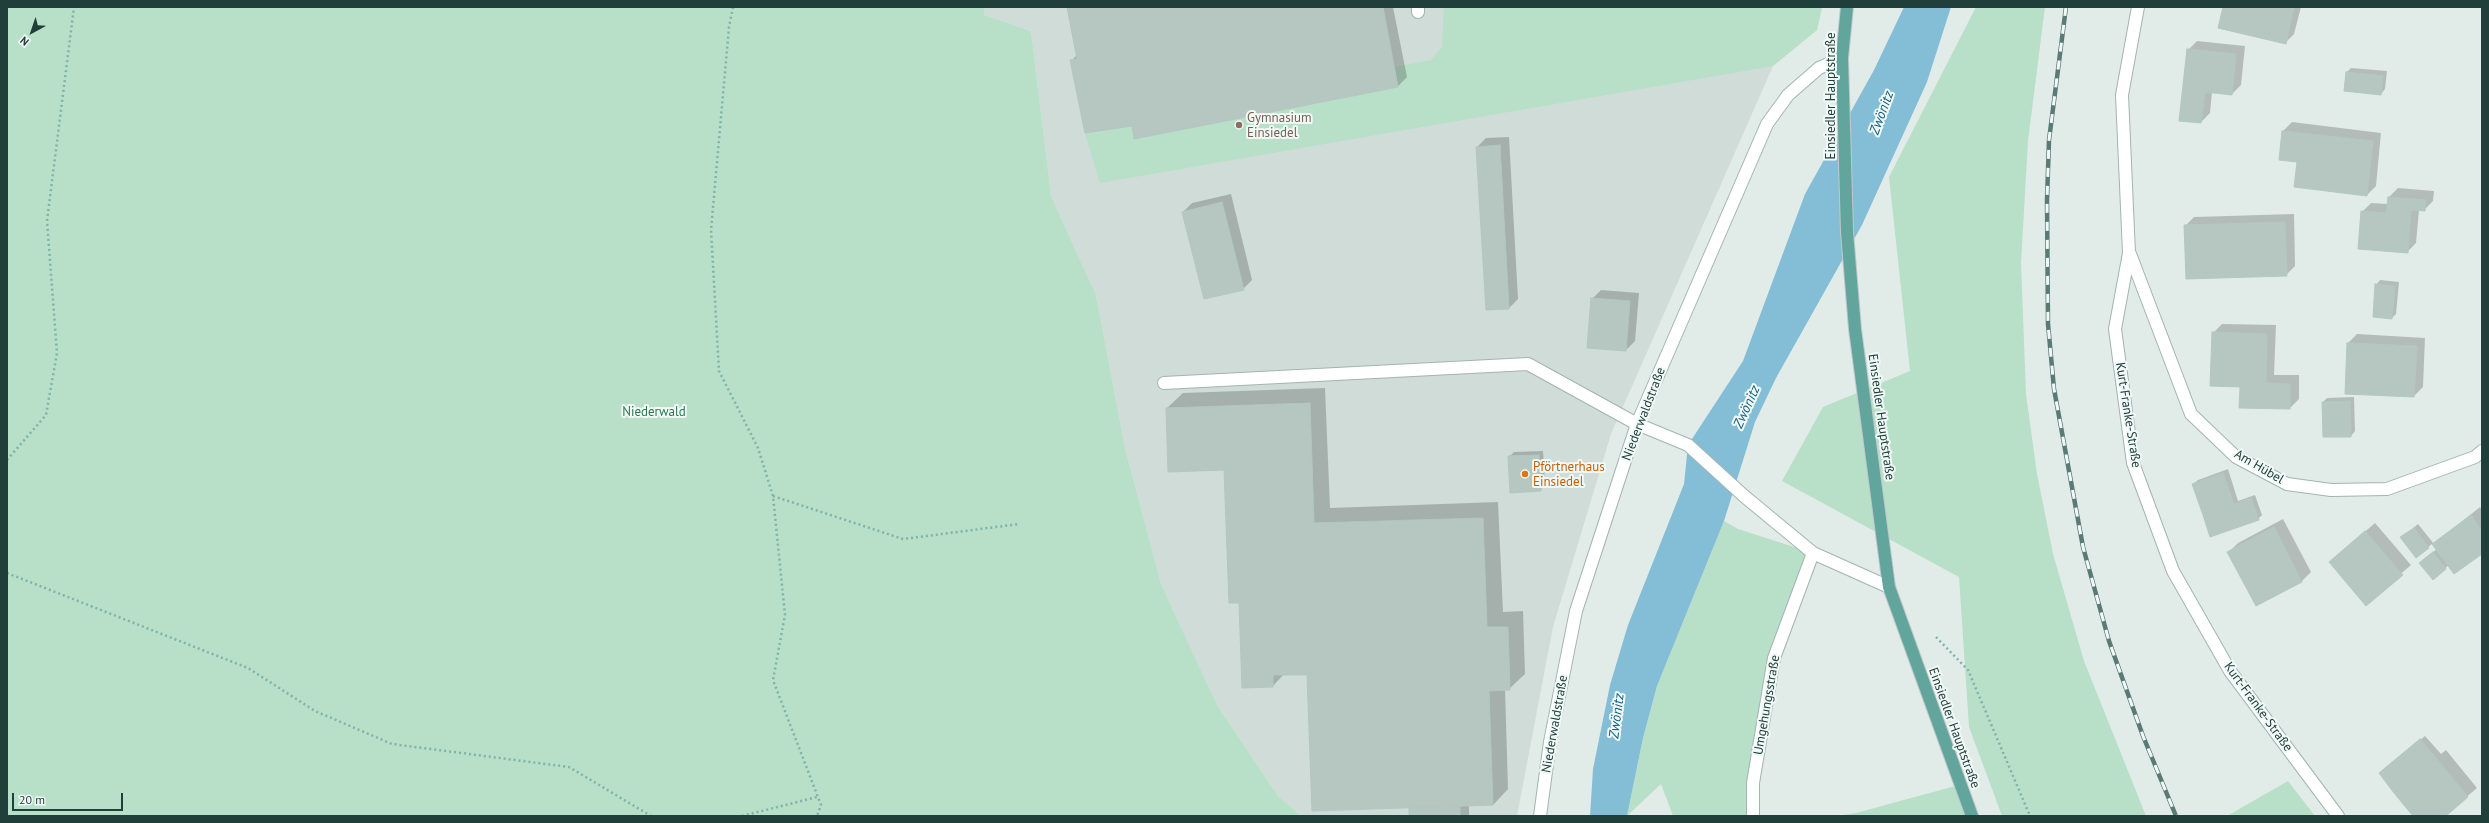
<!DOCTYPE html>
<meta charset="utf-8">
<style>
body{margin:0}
#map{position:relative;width:2489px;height:823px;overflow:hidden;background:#e1ece9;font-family:"PT Sans",sans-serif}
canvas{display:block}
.frame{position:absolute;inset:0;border:8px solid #203e3a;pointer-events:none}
.north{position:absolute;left:12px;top:12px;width:40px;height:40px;-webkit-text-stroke:3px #f1f9f6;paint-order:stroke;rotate:220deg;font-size:11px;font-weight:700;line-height:16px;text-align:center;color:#203e3a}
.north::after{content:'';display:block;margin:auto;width:14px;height:18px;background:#203e3a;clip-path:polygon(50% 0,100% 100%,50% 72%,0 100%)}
.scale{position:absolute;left:12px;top:793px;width:111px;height:18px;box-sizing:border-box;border:2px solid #203e3a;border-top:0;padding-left:5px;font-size:12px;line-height:14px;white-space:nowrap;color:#203e3a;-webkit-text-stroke:3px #f1f9f6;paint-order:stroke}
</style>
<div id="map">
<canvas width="2489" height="823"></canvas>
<div class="frame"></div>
<div class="north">N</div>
<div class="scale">20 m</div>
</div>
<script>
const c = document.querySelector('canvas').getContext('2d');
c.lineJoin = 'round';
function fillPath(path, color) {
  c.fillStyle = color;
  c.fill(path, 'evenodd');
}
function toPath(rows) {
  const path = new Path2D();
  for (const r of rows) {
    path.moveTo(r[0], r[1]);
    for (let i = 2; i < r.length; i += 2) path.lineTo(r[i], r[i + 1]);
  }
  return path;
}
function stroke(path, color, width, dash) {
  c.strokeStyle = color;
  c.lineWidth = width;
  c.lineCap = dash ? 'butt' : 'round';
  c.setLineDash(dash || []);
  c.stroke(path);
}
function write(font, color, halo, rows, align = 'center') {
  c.font = font + ' "PT Sans",sans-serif';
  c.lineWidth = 4;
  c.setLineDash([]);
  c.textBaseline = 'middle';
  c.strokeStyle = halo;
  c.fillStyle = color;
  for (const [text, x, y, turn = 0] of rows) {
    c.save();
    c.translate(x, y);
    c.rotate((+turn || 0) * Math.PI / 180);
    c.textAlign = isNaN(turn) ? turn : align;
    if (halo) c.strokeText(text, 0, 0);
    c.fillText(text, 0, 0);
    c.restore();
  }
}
fillPath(toPath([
 [985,7,1822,7,1817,30,1773,66,1611,434,1553,627,1517,816,1301,816,1278,796,1217,705,1161,584,1125,448,1096,295,1051,196,1031,31,984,15]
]), '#cfdcd8');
fillPath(toPath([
 [7,7,985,7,984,15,1031,31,1051,196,1096,295,1125,448,1161,584,1217,705,1278,796,1301,816,7,816],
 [1444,7,1822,7,1817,30,1773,66,1100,183,1085,133,1132,126,1135,139,1398,87,1395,67,1431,60,1442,47],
 [1976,7,2045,7,2028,141,2021,263,2026,394,2037,474,2053,554,2084,661,2146,816,2002,816,1969,727,1959,577,1782,481,1823,407,1910,371,1889,177],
 [1724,521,1738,529,1813,553,1774,658,1753,816,1673,816,1661,784,1627,816,1643,738,1657,686],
 [2288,781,2315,816,2227,816],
 [1959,785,1972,816,1836,816,1856,813]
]), '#b8dfc8');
fillPath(toPath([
 [1904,7,1951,7,1927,82,1862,225,1776,378,1755,422,1724,521,1657,686,1643,738,1627,816,1590,816,1593,769,1610,685,1628,625,1684,484,1688,445,1743,361,1805,194,1874,70]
]), '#84bed6');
fillPath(toPath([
 [1068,7,1393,7,1407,77,1398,86,1133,125,1071,61,1077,55],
 [2224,7,2301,7,2294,34,2285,43],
 [2197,41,2245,46,2241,85,2232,94,2212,92,2210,113,2201,122,2188,50],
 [2351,68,2387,71,2385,89,2381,94,2347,72],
 [2292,122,2381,133,2376,186,2367,195,2298,161,2283,131],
 [1509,137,1518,299,1509,308,1487,309,1477,147,1486,138],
 [2398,188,2434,191,2433,201,2424,210,2419,210,2416,243,2407,252,2362,212,2371,203,2388,204,2389,197],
 [1231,194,1252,280,1243,289,1183,212,1192,203],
 [2294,214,2295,266,2286,275,2185,226,2194,217],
 [2380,280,2399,282,2396,314,2392,318,2376,285],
 [1601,290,1639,293,1635,341,1626,350,1592,299],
 [2222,324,2276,325,2274,375,2299,375,2299,399,2290,408,2213,333],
 [2357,334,2425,338,2423,387,2414,396,2348,343],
 [1325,388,1330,508,1498,502,1503,612,1523,611,1525,674,1509,689,1505,689,1508,789,1493,805,1469,805,1469,816,1410,816,1410,807,1308,674,1284,674,1273,686,1240,602,1225,469,1167,408,1183,393],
 [2354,397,2355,431,2351,436,2323,402,2327,398],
 [1543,451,1545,485,1540,490,1509,457,1514,452],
 [2228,469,2238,501,2255,495,2262,515,2258,519,2211,536,2193,484,2198,480],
 [2480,507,2482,510,2482,553,2449,565,2433,578,2425,558,2437,549,2433,543,2416,557,2402,537,2418,524,2434,544],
 [2283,519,2311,572,2302,581,2256,605,2229,552,2238,543],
 [2375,523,2411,565,2366,604,2330,562],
 [2425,736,2441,754,2446,750,2477,788,2444,816,2415,816,2384,769]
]), '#0003');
const building = toPath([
 [1067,7,1383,7,1398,87,1134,139,1132,126,1085,133,1070,60,1077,59,1067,7],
 [2223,7,2294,7,2286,44,2218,28,2223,7],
 [2187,49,2236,54,2232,95,2205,92,2201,123,2179,121,2187,49],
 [2346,72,2383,76,2381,95,2344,91,2346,72],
 [2282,131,2373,141,2367,196,2294,187,2297,162,2279,160,2282,131],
 [1500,145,1509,309,1486,310,1476,147,1500,145],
 [2388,197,2426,200,2425,211,2411,210,2408,253,2358,249,2361,211,2386,213,2388,197],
 [1222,202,1244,290,1204,299,1182,212,1222,202],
 [2285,222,2287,276,2186,279,2184,225,2285,222],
 [2375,284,2395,286,2392,319,2373,317,2375,284],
 [1591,298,1630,301,1626,351,1587,348,1591,298],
 [2212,332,2267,334,2266,383,2290,384,2290,409,2239,408,2240,387,2210,386,2212,332],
 [2347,343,2417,346,2414,397,2345,394,2347,343],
 [2350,401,2351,437,2323,437,2322,402,2350,401],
 [1310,403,1314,523,1483,518,1487,627,1508,627,1510,690,1489,691,1493,805,1312,811,1307,675,1273,675,1273,687,1242,688,1239,603,1229,603,1224,470,1168,472,1166,408,1310,403],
 [1539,455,1541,491,1510,493,1508,456,1539,455],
 [2223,473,2234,504,2203,515,2192,484,2223,473],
 [2251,498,2259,520,2210,537,2203,515,2251,498],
 [2471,515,2482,531,2482,554,2454,574,2432,544,2471,515],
 [2274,527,2302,582,2256,606,2227,552,2274,527],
 [2414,528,2429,548,2416,558,2400,537,2414,528],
 [2365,531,2403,575,2366,606,2329,562,2365,531],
 [2433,552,2446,569,2433,580,2419,563,2433,552],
 [2420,739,2436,758,2394,793,2379,773,2420,739],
 [2436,758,2468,797,2446,816,2413,816,2394,793,2436,758],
 [1460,806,1460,816,1409,816,1409,808,1460,806]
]);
fillPath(building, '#b6c7c2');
stroke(building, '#b2c7c1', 1);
const minor = toPath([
 [1418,7,1418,12],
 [2138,7,2122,95,2129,253,2115,329,2133,463,2173,571,2230,671,2338,816],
 [2130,254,2191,414,2236,457,2287,484,2331,490,2387,489,2475,457,2482,451],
 [1164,383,1528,364,1637,424,1688,445,1744,496,1813,553,1889,587],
 [1540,816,1550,742,1576,611,1637,424,1767,124,1788,95,1819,68,1842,58],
 [1753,816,1753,783,1774,658,1813,553]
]);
const major = toPath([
 [1847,7,1842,58,1847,232,1855,329,1889,587,1972,816]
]);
stroke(minor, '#a3b4b1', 14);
stroke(major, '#c1c9c8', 14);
stroke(toPath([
 [733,7,729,27,711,230,719,371,758,448,773,496,785,615,773,680,821,805,817,816],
 [7,460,46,415,57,353,47,221,74,7],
 [773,496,903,539,1019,524],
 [7,573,248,668,315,711,392,744,569,767,651,816],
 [1936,637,1968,670,2030,816],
 [742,816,817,797]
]), '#7eb3a9', 2.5, [2, 3]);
stroke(minor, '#fff', 12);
stroke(major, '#62a59d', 12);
const rail = toPath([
 [2066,7,2049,140,2047,200,2048,324,2054,389,2083,547,2109,641,2143,736,2176,816]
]);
stroke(rail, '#5a7a76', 4.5);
stroke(rail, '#f1f9f6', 3, [9]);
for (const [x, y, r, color] of [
 [1239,125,4,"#8d6e63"],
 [1525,474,4,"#e8710a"]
]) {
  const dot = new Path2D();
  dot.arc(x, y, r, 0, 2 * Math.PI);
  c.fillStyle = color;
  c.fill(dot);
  stroke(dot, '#f1f9f6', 1.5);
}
write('13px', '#203e3a', '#f1f9f6', [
 ["Einsiedler Hauptstraße",1831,96,-90],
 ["Niederwaldstraße",1644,414,-69],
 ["Kurt-Franke-Straße",2128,415,81],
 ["Einsiedler Hauptstraße",1881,417,82],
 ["Am Hübel",2259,467,30],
 ["Umgehungsstraße",1767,705,-80],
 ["Kurt-Franke-Straße",2258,707,54],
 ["Niederwaldstraße",1555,724,-80],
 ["Einsiedler Hauptstraße",1954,728,70]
]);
write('13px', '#785e54', '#f1f9f6', [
 ["Gymnasium",1247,118],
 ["Einsiedel",1247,133]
], 'left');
write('13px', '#277851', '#f1f9f6', [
 ["Niederwald",654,412]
]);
write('13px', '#c56008', '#f1f9f6', [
 ["Pförtnerhaus",1533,467],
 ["Einsiedel",1533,482]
], 'left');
write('italic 14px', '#155f7f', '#f1f9f6', [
 ["Zwönitz",1882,113,-70],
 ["Zwönitz",1747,407,-66],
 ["Zwönitz",1617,716,-83]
]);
</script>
